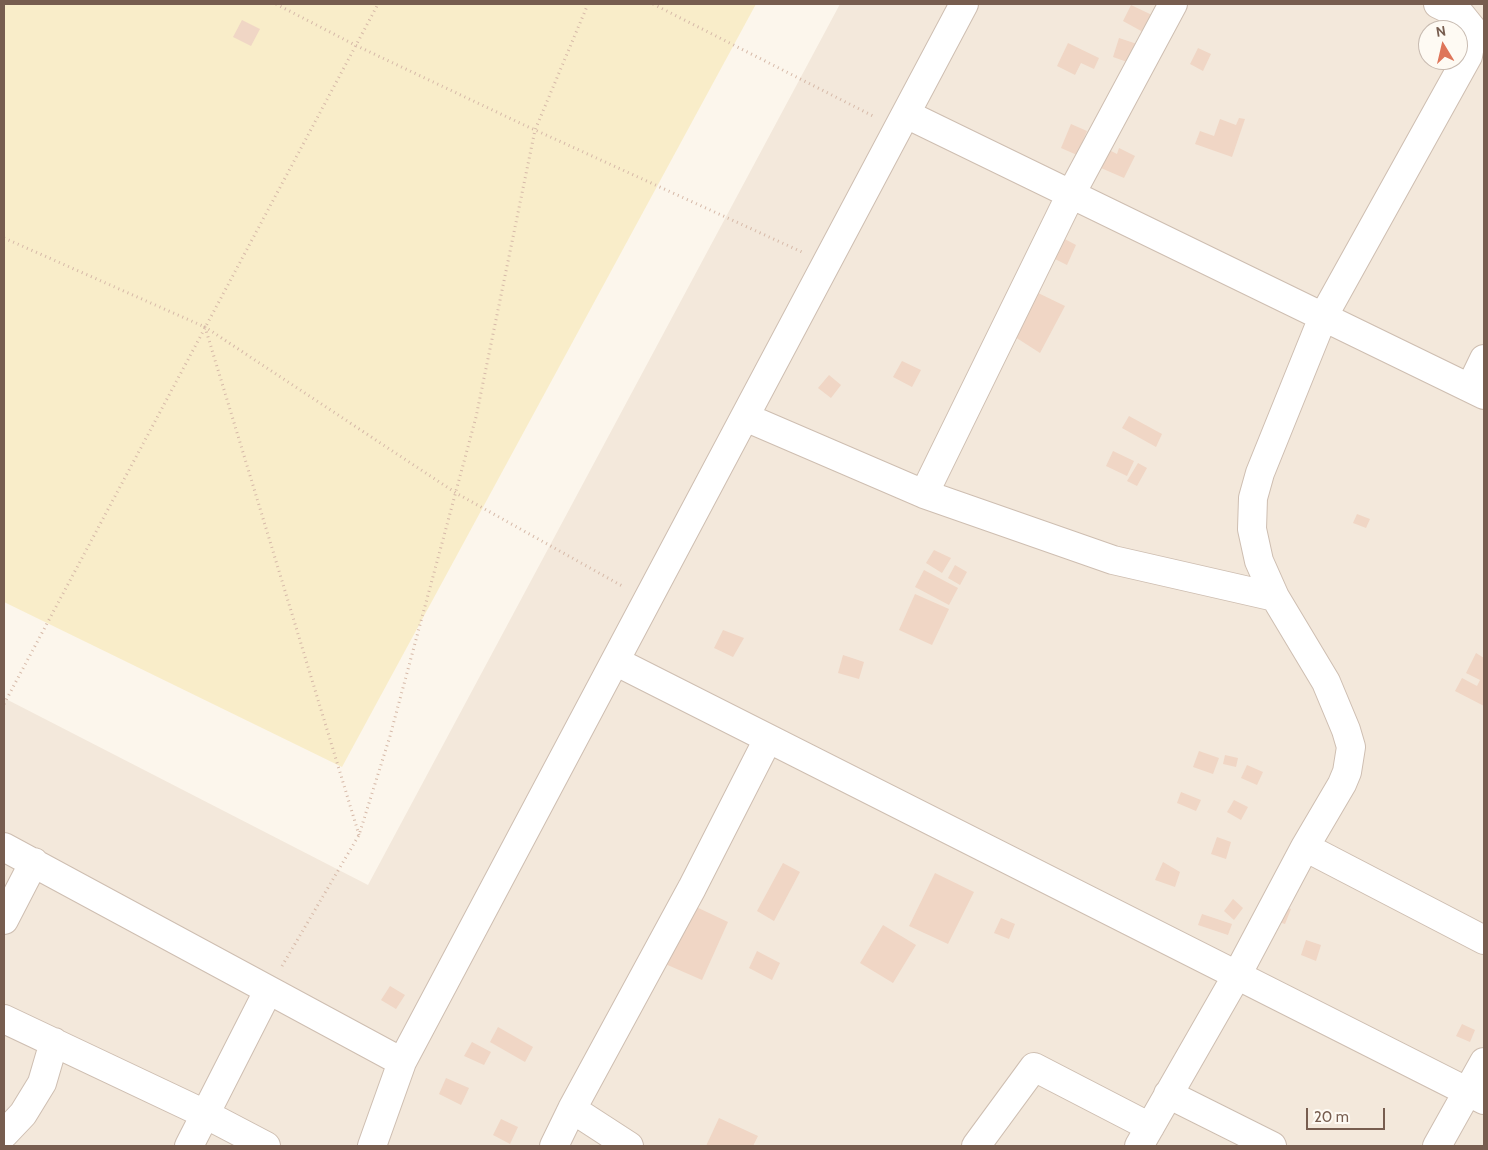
<!DOCTYPE html>
<style>
body{margin:0}
#map{position:relative;width:1488px;height:1150px;overflow:hidden;background:#fcf6ec;font-family:Cabin,sans-serif}
canvas{display:block}
.frame{position:absolute;inset:0;border:5px solid #775d4f;pointer-events:none}
.north{position:absolute;left:1418px;top:20px;width:50px;height:50px;box-sizing:border-box;background:#fefaf3;border:1px solid #c8bbb1;border-radius:50%;rotate:351deg;font-size:14px;font-weight:700;line-height:20px;text-align:center;color:#775d4f}
.north::after{content:'';display:block;margin:auto;width:18px;height:22px;background:#de7559;clip-path:polygon(50% 0,100% 100%,50% 72%,0 100%)}
.scale{position:absolute;left:1306px;top:1108px;width:79px;height:22px;box-sizing:border-box;border:2px solid #775d4f;border-top:0;padding-left:6px;font-size:15px;line-height:18px;white-space:nowrap;color:#775d4f;-webkit-text-stroke:4px #fefaf3;paint-order:stroke}
</style>
<div id="map">
<canvas width="1488" height="1150"></canvas>
<div class="frame"></div>
<div class="north">N</div>
<div class="scale">20 m</div>
</div>
<script>
const c = document.querySelector('canvas').getContext('2d');
c.lineJoin = 'round';
function fillPath(path, color) {
  c.fillStyle = color;
  c.fill(path, 'evenodd');
}
function toPath(rows) {
  const path = new Path2D();
  for (const r of rows) {
    path.moveTo(r[0], r[1]);
    for (let i = 2; i < r.length; i += 2) path.lineTo(r[i], r[i + 1]);
  }
  return path;
}
function stroke(path, color, width, dash) {
  c.strokeStyle = color;
  c.lineWidth = width;
  c.lineCap = dash ? 'butt' : 'round';
  c.setLineDash(dash || []);
  c.stroke(path);
}
fillPath(toPath([
 [840,4,1484,4,1484,1146,4,1146,4,698,368,885],
 [1428,30,1458,30,1458,60,1428,60]
]), '#f3e8db');
fillPath(toPath([
 [4,4,756,4,342,767,4,602]
]), '#f9edc9');
fillPath(toPath([
 [1131,5,1152,15,1143,32,1123,21],
 [242,20,260,29,251,46,233,37],
 [1119,38,1137,44,1130,63,1113,57],
 [1068,43,1099,58,1094,69,1081,63,1075,75,1057,66],
 [1198,48,1211,54,1203,71,1190,64],
 [1239,118,1245,119,1232,157,1195,144,1200,131,1214,136,1220,119,1236,125],
 [1071,124,1087,131,1077,155,1061,148],
 [1119,148,1135,156,1124,178,1101,168,1109,150,1117,154],
 [1061,237,1076,245,1067,265,1051,257],
 [1032,290,1065,306,1040,353,1012,335],
 [902,361,921,370,912,387,893,377],
 [829,375,841,385,831,398,818,388],
 [1129,416,1162,434,1156,447,1122,428],
 [1113,451,1134,461,1127,476,1106,466],
 [1138,463,1147,468,1137,486,1127,481],
 [1357,514,1370,519,1366,528,1353,523],
 [934,550,951,558,942,573,926,563],
 [955,565,967,572,960,585,948,578],
 [924,570,958,588,949,605,915,587],
 [915,594,949,609,932,645,899,630],
 [723,630,744,638,733,657,714,648],
 [1476,653,1484,658,1484,706,1455,691,1462,678,1477,686,1480,680,1466,673],
 [843,655,864,662,859,679,838,673],
 [1199,751,1219,758,1213,774,1193,767],
 [1225,755,1238,758,1236,767,1223,764],
 [1247,765,1263,772,1257,785,1241,778],
 [1181,792,1201,800,1196,811,1177,803],
 [1234,800,1248,807,1241,820,1227,812],
 [1217,837,1231,842,1226,859,1211,854],
 [1163,862,1180,872,1175,887,1155,880],
 [783,863,800,872,774,921,757,911],
 [935,873,974,892,948,944,909,926],
 [1233,899,1243,908,1234,920,1224,911],
 [690,904,728,922,702,980,663,963],
 [1280,905,1291,909,1285,924,1273,920],
 [1202,914,1232,924,1228,935,1198,925],
 [1001,918,1015,924,1009,939,994,933],
 [883,925,916,945,893,983,860,963],
 [1306,940,1321,945,1316,961,1301,955],
 [757,951,780,963,772,980,749,968],
 [390,986,405,995,396,1009,381,1000],
 [1462,1024,1475,1030,1470,1042,1456,1036],
 [498,1027,533,1047,525,1062,490,1042],
 [472,1042,491,1052,484,1065,464,1056],
 [446,1078,469,1088,461,1105,439,1094],
 [719,1118,758,1136,753,1146,706,1146],
 [501,1119,518,1127,510,1144,493,1135]
]), '#f0d6c5');
const minor = toPath([
 [906,114,1484,395],
 [1470,388,1484,359],
 [745,417,924,494,1071,194,1173,4],
 [924,494,1113,560,1275,597],
 [615,661,1484,1100],
 [4,847,402,1062],
 [1305,847,1342,784,1347,772,1351,747,1346,730,1326,682,1275,597,1259,561,1252,529,1253,498,1260,473,1323,317,1468,56,1473,30,1461,15,1438,4],
 [4,920,34,862],
 [4,1019,205,1114,266,1146],
 [1168,1094,1272,1146],
 [572,1109,629,1146],
 [4,1134,23,1114,42,1083,54,1042],
 [189,1146,268,991],
 [372,1146,402,1062,964,4],
 [554,1146,572,1109,692,888,768,739],
 [976,1146,1034,1067,1150,1127],
 [1139,1146,1237,975,1305,847,1484,940],
 [1437,1146,1484,1062]
]);
stroke(minor, '#cebeb1', 30);
stroke(toPath([
 [276,4,355,45,522,124,802,252],
 [653,4,875,117],
 [4,238,205,327],
 [4,704,378,4],
 [359,835,205,327,456,493,624,587],
 [282,966,359,835,390,736,476,417,535,130,588,4]
]), '#d6b9a8', 3, [1, 4]);
stroke(minor, '#fff', 28);
</script>
